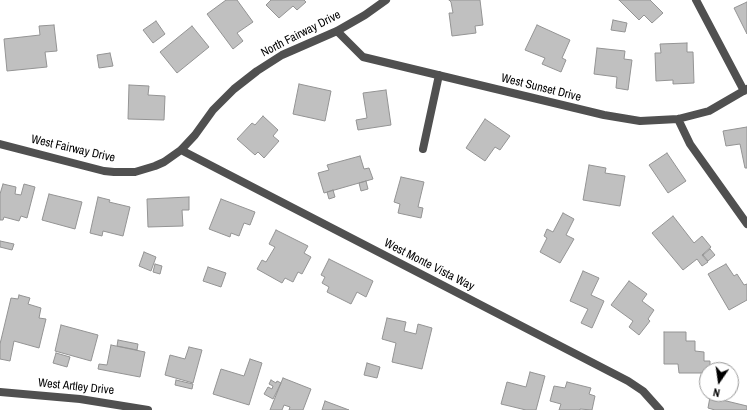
<!DOCTYPE html>
<style>
body{margin:0}
#map{position:relative;width:747px;height:410px;overflow:hidden;background:#fff;font-family:"Archivo Narrow",sans-serif}
canvas{display:block}
.north{position:absolute;left:699px;top:362px;width:40px;height:40px;box-sizing:border-box;background:#fff;border:1px solid #999;border-radius:50%;rotate:193deg;font-size:11px;font-weight:700;line-height:16px;text-align:center;color:#000}
.north::after{content:'';display:block;margin:auto;width:14px;height:18px;background:#000;clip-path:polygon(50% 0,100% 100%,50% 72%,0 100%)}
</style>
<div id="map">
<canvas width="747" height="410"></canvas>
<div class="north">N</div>
</div>
<script>
const c = document.querySelector('canvas').getContext('2d');
c.lineJoin = 'round';
function fillPath(path, color) {
  c.fillStyle = color;
  c.fill(path, 'evenodd');
}
function toPath(rows) {
  const path = new Path2D();
  for (const r of rows) {
    path.moveTo(r[0], r[1]);
    for (let i = 2; i < r.length; i += 2) path.lineTo(r[i], r[i + 1]);
  }
  return path;
}
function stroke(path, color, width, dash) {
  c.strokeStyle = color;
  c.lineWidth = width;
  c.lineCap = dash ? 'butt' : 'round';
  c.setLineDash(dash || []);
  c.stroke(path);
}
function write(font, color, halo, rows, align = 'center') {
  c.font = font + ' "Archivo Narrow",sans-serif';
  c.lineWidth = 3;
  c.setLineDash([]);
  c.textBaseline = 'middle';
  c.strokeStyle = halo;
  c.fillStyle = color;
  for (const [text, x, y, turn = 0] of rows) {
    c.save();
    c.translate(x, y);
    c.rotate((+turn || 0) * Math.PI / 180);
    c.textAlign = isNaN(turn) ? turn : align;
    if (halo) c.strokeText(text, 0, 0);
    c.fillText(text, 0, 0);
    c.restore();
  }
}
const building = toPath([
 [226,0,237,0,253,22,237,33,243,41,233,49,207,14,226,0],
 [271,0,304,0,306,2,297,10,293,6,279,18,266,5,271,0],
 [449,0,480,0,483,25,475,26,476,33,452,36,449,13,453,13,451,2,449,0],
 [619,0,650,0,663,13,652,23,644,15,639,20,619,0],
 [747,2,747,34,734,8,747,2],
 [613,20,627,23,625,32,611,30,613,20],
 [156,21,165,34,153,43,143,30,156,21],
 [54,25,57,51,45,52,47,67,7,71,4,39,40,35,39,26,54,25],
 [537,25,570,40,562,58,566,60,561,72,542,64,545,58,525,50,537,25],
 [192,26,209,47,177,73,160,52,192,26],
 [687,43,687,52,693,52,694,83,673,84,673,80,656,81,655,53,661,53,660,44,687,43],
 [597,48,625,51,624,59,632,60,628,90,616,88,617,77,594,74,597,48],
 [110,53,113,66,99,68,97,55,110,53],
 [299,84,331,91,325,121,293,114,299,84],
 [129,85,149,86,148,95,165,96,164,120,128,119,129,85],
 [386,90,391,125,358,130,356,120,367,118,363,93,386,90],
 [263,116,278,130,273,136,279,141,264,158,258,152,255,155,237,139,252,123,255,125,263,116],
 [485,119,510,136,500,150,495,147,485,161,466,148,485,119],
 [747,127,747,168,745,168,740,144,726,146,723,131,747,127],
 [667,153,686,181,668,193,649,165,667,153],
 [360,156,364,169,369,168,373,179,324,193,318,173,329,170,327,165,360,156],
 [589,165,606,168,605,173,625,176,620,206,583,200,589,165],
 [401,177,424,182,418,207,423,208,421,218,398,213,400,204,394,202,401,177],
 [366,181,368,189,361,191,359,183,366,181],
 [3,184,16,187,15,194,21,195,24,184,35,187,27,218,21,216,19,221,4,217,3,220,0,220,0,194,3,184],
 [333,190,335,197,329,199,327,192,333,190],
 [49,194,82,202,75,229,42,220,49,194],
 [98,197,110,200,109,202,130,207,123,236,103,231,102,236,90,233,98,197],
 [189,197,189,210,182,210,183,226,148,227,147,199,189,197],
 [221,199,255,212,250,225,244,223,239,236,231,233,230,237,209,229,221,199],
 [563,213,574,219,566,235,574,239,560,263,540,252,547,238,544,236,547,229,553,232,563,213],
 [673,216,694,243,702,236,711,247,702,255,708,262,702,266,697,259,683,270,652,233,673,216],
 [276,230,308,246,304,253,311,257,302,274,298,272,293,282,285,278,282,283,257,269,262,260,266,262,275,247,269,244,276,230],
 [0,241,14,244,12,250,0,247,0,241],
 [710,249,715,255,708,261,703,255,710,249],
 [144,252,156,257,151,271,139,266,144,252],
 [329,259,373,281,366,297,357,292,351,304,327,292,329,287,322,283,325,277,321,275,329,259],
 [155,264,162,266,160,274,153,272,155,264],
 [726,264,734,276,737,274,744,285,747,284,747,300,729,310,708,274,726,264],
 [208,267,226,273,221,287,203,281,208,267],
 [583,271,599,278,591,295,604,301,592,328,581,323,588,309,570,301,583,271],
 [629,281,647,294,642,301,654,310,648,319,650,321,639,335,629,327,633,321,611,305,629,281],
 [19,295,30,298,28,304,41,308,39,318,46,319,39,348,14,341,10,361,0,359,0,344,11,298,18,299,19,295],
 [387,318,406,322,404,331,416,334,418,324,432,328,422,369,392,362,396,343,382,339,387,318],
 [61,325,98,335,91,361,55,351,61,325],
 [664,332,686,332,686,341,695,341,695,351,704,352,704,361,710,361,710,370,707,370,707,373,679,373,678,364,664,364,664,332],
 [118,340,138,344,137,350,117,346,118,340],
 [111,345,145,352,140,377,98,369,99,364,107,365,111,345],
 [189,347,202,350,193,383,165,375,170,355,185,359,189,347],
 [56,353,70,357,67,367,53,363,56,353],
 [250,359,262,363,249,405,213,394,221,369,244,376,250,359],
 [367,363,380,367,377,378,364,375,367,363],
 [530,372,545,376,536,410,526,410,501,404,507,382,526,387,530,372],
 [283,378,311,389,303,410,289,410,290,407,284,405,282,410,270,410,283,378],
 [176,380,193,384,192,389,175,385,176,380],
 [271,380,276,383,277,381,281,383,273,399,264,394,268,387,272,389,273,386,269,384,271,380],
 [567,382,591,388,589,394,595,396,592,410,580,409,580,410,559,410,561,404,550,401,554,386,565,388,567,382],
 [710,397,747,406,747,410,715,410,708,408,710,397],
 [325,401,349,410,322,410,325,401]
]);
fillPath(building, '#c0c0c0');
stroke(building, '#949494', 1);
stroke(toPath([
 [696,0,744,91],
 [337,31,363,57,604,115,640,121,678,119,709,111,747,89],
 [678,119,690,144,747,224],
 [0,144,104,171,114,172,135,172,155,166,164,162,181,150,195,135,213,110,234,89,257,71,282,55,337,31,365,15,386,0],
 [423,149,439,75],
 [181,150,628,381,643,391,660,410],
 [0,392,80,399,148,410]
]), '#505050', 8);
write('12px', '#000', '#fff', [
 ["North Fairway Drive",301,34,-27],
 ["West Sunset Drive",541,88,14],
 ["West Fairway Drive",73,149,13],
 ["West Monte Vista Way",429,265,27],
 ["West Artley Drive",76,387,6]
]);
</script>
